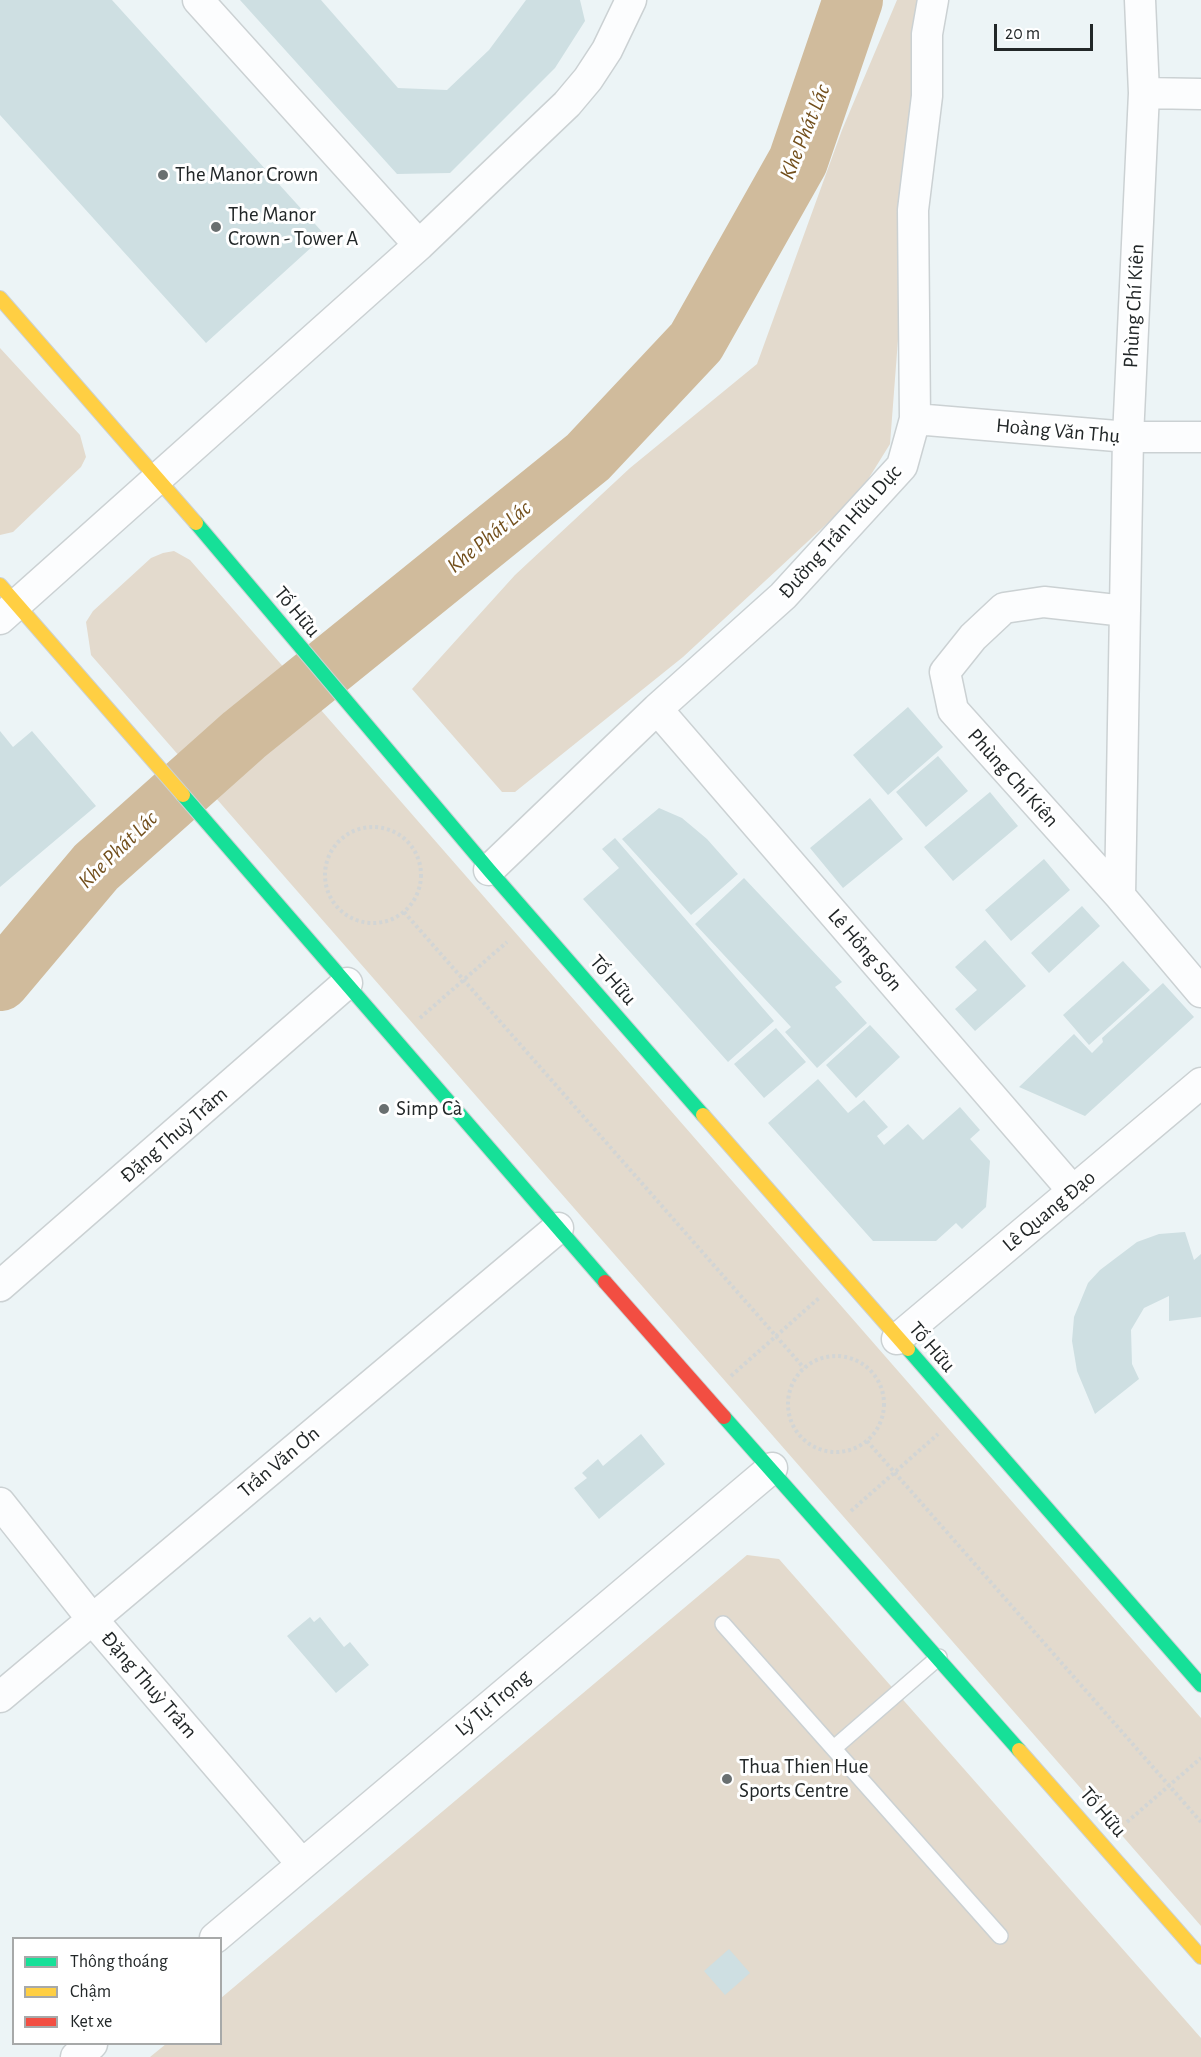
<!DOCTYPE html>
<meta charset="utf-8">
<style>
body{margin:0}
#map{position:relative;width:1201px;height:2057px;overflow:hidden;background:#ecf4f6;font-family:"Alegreya Sans",sans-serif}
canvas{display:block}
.legend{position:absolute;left:12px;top:1937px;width:210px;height:108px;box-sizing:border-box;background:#fff;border:2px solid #a7a9a9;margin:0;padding:8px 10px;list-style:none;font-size:18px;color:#222728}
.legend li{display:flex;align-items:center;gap:12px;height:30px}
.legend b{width:30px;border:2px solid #a7a9a9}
.scale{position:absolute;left:994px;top:24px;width:99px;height:27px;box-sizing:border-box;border:3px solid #222728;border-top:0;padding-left:8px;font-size:18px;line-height:21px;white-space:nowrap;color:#222728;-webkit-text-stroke:4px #fff;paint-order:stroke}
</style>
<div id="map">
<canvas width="1201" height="2057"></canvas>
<ul class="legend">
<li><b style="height:8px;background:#16e098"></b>Thông thoáng</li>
<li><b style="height:8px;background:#ffcf43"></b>Chậm</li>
<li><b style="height:8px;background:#f24e42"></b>Kẹt xe</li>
</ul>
<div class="scale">20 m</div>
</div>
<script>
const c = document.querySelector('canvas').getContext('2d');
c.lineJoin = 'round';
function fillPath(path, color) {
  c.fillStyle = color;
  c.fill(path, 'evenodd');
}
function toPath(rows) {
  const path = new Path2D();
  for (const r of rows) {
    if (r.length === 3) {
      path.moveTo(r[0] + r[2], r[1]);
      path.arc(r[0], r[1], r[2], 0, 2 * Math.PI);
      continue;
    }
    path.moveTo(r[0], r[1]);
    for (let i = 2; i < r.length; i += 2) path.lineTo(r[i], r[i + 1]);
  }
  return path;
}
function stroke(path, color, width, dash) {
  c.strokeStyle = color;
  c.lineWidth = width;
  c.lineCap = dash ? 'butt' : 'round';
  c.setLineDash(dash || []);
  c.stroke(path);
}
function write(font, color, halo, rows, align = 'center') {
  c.font = font + ' "Alegreya Sans",sans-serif';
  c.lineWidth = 6;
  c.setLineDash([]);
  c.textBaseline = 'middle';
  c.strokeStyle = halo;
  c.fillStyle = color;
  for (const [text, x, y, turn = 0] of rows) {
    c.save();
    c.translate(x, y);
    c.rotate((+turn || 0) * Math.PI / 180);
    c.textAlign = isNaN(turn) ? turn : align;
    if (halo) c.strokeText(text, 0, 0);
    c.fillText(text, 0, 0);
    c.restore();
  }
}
fillPath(toPath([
 [897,0,924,0,890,444,859,494,683,657,515,792,502,792,412,689,515,575,630,468,757,364,842,130],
 [0,348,80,435,86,457,81,467,13,532,0,535],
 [174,551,190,560,1201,1718,1201,1926,91,655,86,622,93,611,151,558,163,553],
 [747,1555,779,1559,1201,2038,1201,2057,150,2057,166,2044,220,2044,221,1998]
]), '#e3dacd');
stroke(toPath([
 [0,981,96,867,244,735,588,457,696,342,798,161,853,0]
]), '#d0bb9c', 60);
fillPath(toPath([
 [0,0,112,0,325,235,206,343,0,115],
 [240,0,321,0,398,88,447,90,489,50,526,0,580,0,585,21,555,68,450,173,397,174],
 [908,707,943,747,888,795,853,755],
 [0,731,13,747,32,731,96,806,0,887],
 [938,756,968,791,926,827,896,792],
 [990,792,1018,826,953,881,924,847],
 [870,798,903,839,843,888,810,848],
 [659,808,682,818,707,839,738,874,691,915,622,839],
 [615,838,774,1021,728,1062,583,899,619,868,602,849],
 [1044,859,1070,890,1011,941,985,910],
 [744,878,842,982,835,987,867,1023,817,1068,785,1032,791,1027,695,924],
 [1082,906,1100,926,1049,973,1031,953],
 [985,940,1026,986,975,1031,955,1009,977,990,955,967],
 [1123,961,1150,990,1089,1045,1063,1015],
 [1163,983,1194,1017,1085,1116,1019,1087,1074,1034,1092,1053,1103,1042,1102,1038],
 [870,1025,900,1057,856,1098,826,1065],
 [776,1028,806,1062,764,1098,734,1064],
 [818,1079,848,1113,864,1100,888,1127,877,1136,884,1145,908,1124,923,1140,960,1107,980,1130,970,1139,990,1161,986,1207,962,1229,956,1223,936,1241,873,1241,768,1123],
 [1185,1232,1194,1260,1201,1254,1201,1317,1169,1321,1169,1296,1144,1308,1131,1330,1132,1364,1139,1379,1095,1414,1077,1371,1072,1341,1074,1317,1088,1283,1100,1270,1137,1242,1159,1234],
 [641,1434,665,1464,599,1519,574,1488,587,1478,582,1473,598,1459,603,1466],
 [310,1617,314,1622,320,1617,344,1647,350,1642,369,1665,336,1693,287,1636],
 [729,1949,750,1973,725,1995,704,1971]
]), '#cedfe2');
const lane = toPath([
 [723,1624,1000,1936],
 [834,1748,939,1657]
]);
const street = toPath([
 [198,0,419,245],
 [1144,93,1201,94],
 [915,419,1128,437,1201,437],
 [1125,611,1044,602,1004,608,973,637,945,672,953,710,1120,896,1201,992],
 [0,619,419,245,567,104,588,79,607,50,631,0],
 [657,709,1073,1191],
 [489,870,657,709,783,596,902,466,915,419,913,210,927,96,927,34,933,0],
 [1120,896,1128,437,1144,93,1140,0],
 [0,1286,347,983],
 [897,1339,1201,1083],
 [0,1503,92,1619,302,1864],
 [0,1697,558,1228],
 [215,1938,772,1468],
 [76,2057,92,2044]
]);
const fast = toPath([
 [196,523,489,870,703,1115],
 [183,795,605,1282],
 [908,1349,1201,1685],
 [724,1417,1019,1750]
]);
const slow = toPath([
 [0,298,196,523],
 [0,585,183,795],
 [703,1115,908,1349],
 [1019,1750,1201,1957]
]);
const jam = toPath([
 [605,1282,724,1417]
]);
stroke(lane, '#cbd1d3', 18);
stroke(street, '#cbd1d3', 33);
stroke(fast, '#cbd1d3', 16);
stroke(slow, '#cbd1d3', 16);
stroke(jam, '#cbd1d3', 16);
stroke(toPath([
 [373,875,48],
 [404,912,804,1368],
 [420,1018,507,942],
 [836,1404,48],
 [731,1376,819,1298],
 [867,1441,1201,1822],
 [851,1511,938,1434],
 [1127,1822,1201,1758]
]), '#d2d5d5', 4, [3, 3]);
stroke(lane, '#fcfdfe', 15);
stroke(street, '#fcfdfe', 30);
stroke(fast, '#16e098', 14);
stroke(slow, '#ffcf43', 14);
stroke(jam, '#f24e42', 14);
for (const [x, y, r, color] of [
 [163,175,6,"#696f70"],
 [216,227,6,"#696f70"],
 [384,1109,6,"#696f70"],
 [727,1779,6,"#696f70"]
]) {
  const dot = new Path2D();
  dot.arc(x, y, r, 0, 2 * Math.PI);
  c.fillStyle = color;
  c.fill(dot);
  stroke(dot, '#fff', 2);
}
write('21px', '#222728', '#fff', [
 ["The Manor Crown",175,175],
 ["The Manor",228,215],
 ["Crown - Tower A",228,239],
 ["Simp Cà",396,1109],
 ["Thua Thien Hue",739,1767],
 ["Sports Centre",739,1791]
], 'left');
write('21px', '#222728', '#fff', [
 ["Phùng Chí Kiên",1134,306,-87],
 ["Hoàng Văn Thụ",1058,431,5],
 ["Đường Trần Hữu Dực",840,532,-48],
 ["Tố Hữu",297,612,50],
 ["Phùng Chí Kiên",1013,778,48],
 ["Lê Hồng Sơn",865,950,49],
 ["Tố Hữu",613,980,49],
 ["Đặng Thuỳ Trâm",174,1135,-41],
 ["Lê Quang Đạo",1049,1211,-40],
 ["Tố Hữu",932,1347,49],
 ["Trần Văn Ơn",279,1462,-40],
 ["Đặng Thuỳ Trâm",149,1685,49],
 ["Lý Tự Trọng",493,1703,-40],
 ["Tố Hữu",1103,1812,49]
]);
write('italic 22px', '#724f1c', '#fff', [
 ["Khe Phát Lác",805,132,-68],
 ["Khe Phát Lác",489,537,-39],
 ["Khe Phát Lác",118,850,-44]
]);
</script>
